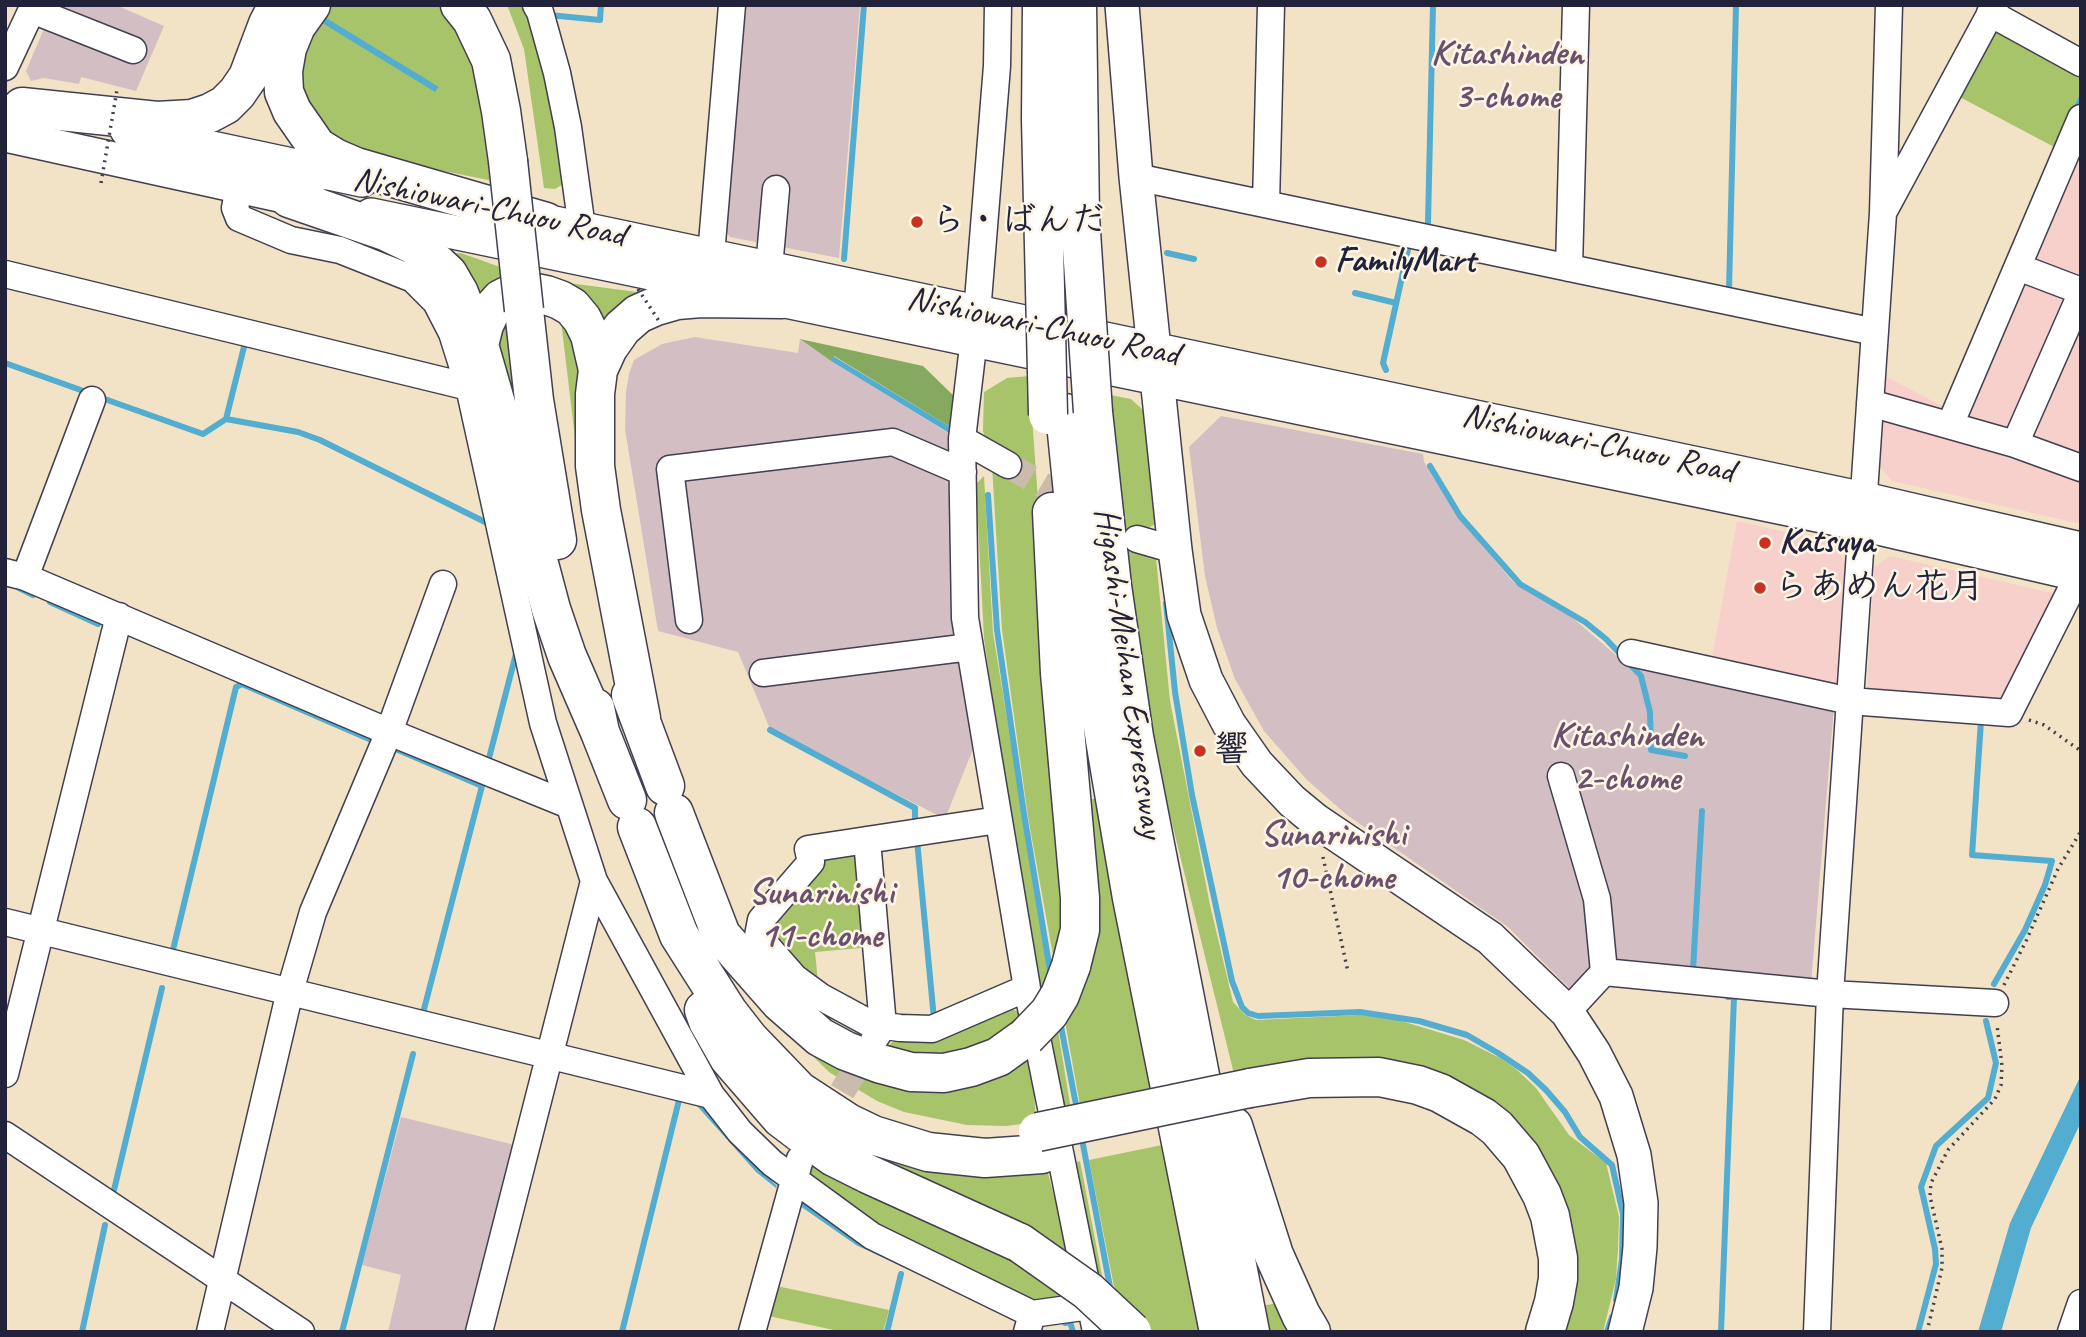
<!DOCTYPE html>
<meta charset="utf-8">
<style>
body{margin:0}
#map{position:relative;width:2086px;height:1337px;overflow:hidden;background:#f3e3c6;font-family:Caveat,sans-serif}
canvas{display:block}
.frame{position:absolute;inset:0;border:7px solid #22223b;pointer-events:none}
</style>
<div id="map">
<canvas width="2086" height="1337"></canvas>
<div class="frame"></div>
</div>
<script>
const c = document.querySelector('canvas').getContext('2d');
c.lineJoin = 'round';
function fillPath(path, color) {
  c.fillStyle = color;
  c.fill(path, 'evenodd');
}
function toPath(rows) {
  const path = new Path2D();
  for (const r of rows) {
    path.moveTo(r[0], r[1]);
    for (let i = 2; i < r.length; i += 2) path.lineTo(r[i], r[i + 1]);
  }
  return path;
}
function stroke(path, color, width, dash) {
  c.strokeStyle = color;
  c.lineWidth = width;
  c.lineCap = dash ? 'butt' : 'round';
  c.setLineDash(dash || []);
  c.stroke(path);
}
function write(font, color, halo, rows, align = 'center') {
  c.font = font + ' Caveat,"Klee One",sans-serif';
  c.lineWidth = 5;
  c.setLineDash([]);
  c.textBaseline = 'middle';
  c.strokeStyle = halo;
  c.fillStyle = color;
  for (const [text, x, y, turn = 0] of rows) {
    c.save();
    c.translate(x, y);
    c.rotate((+turn || 0) * Math.PI / 180);
    c.textAlign = isNaN(turn) ? turn : align;
    if (halo) c.strokeText(text, 0, 0);
    c.fillText(text, 0, 0);
    c.restore();
  }
}
fillPath(toPath([
 [2081,100,2081,524,1892,481,1878,465,1883,375,1946,408],
 [1737,521,1830,542,1846,562,1837,686,1712,657],
 [1890,556,2066,596,2005,703,1946,699,1946,694,1867,688,1874,567]
]), '#f7d0cc');
fillPath(toPath([
 [54,5,116,5,164,26,136,91,81,77,79,84,44,78,31,81,26,71],
 [742,5,860,5,839,258,730,237,723,228],
 [695,337,798,353,800,339,831,361,953,436,958,615,973,749,945,819,770,729,738,652,658,631,625,429,626,392,629,374,634,360,662,344],
 [1221,416,1423,454,1424,462,1457,516,1514,583,1566,612,1619,658,1834,706,1811,984,1609,965,1572,991,1508,927,1347,815,1307,780,1264,731,1235,679,1217,628,1205,576,1189,447],
 [401,1117,515,1145,470,1332,388,1332,401,1275,362,1265]
]), '#d2bec3');
fillPath(toPath([
 [327,5,442,5,467,35,498,182,389,160,343,146,308,115,295,68],
 [507,5,530,5,544,35,563,184,555,189,544,188,524,49],
 [1999,29,2081,75,2081,92,2056,148,1956,95,1988,33],
 [461,253,517,273,561,282,637,292,638,285,662,290,602,332,593,311,481,310,449,254],
 [508,312,536,488,501,356,499,337],
 [561,321,579,334,580,460,575,438],
 [1029,376,1064,856,1083,801,1098,798,1154,1102,1082,1116,1028,817,1002,630,992,466,983,431,984,392,1007,378],
 [1110,395,1131,399,1144,411,1158,523,1137,533,1156,558,1170,701,1210,905,1233,1002,1245,1015,1256,1020,1360,1015,1395,1019,1464,1040,1500,1058,1516,1069,1536,1088,1569,1135,1606,1163,1619,1217,1618,1250,1616,1279,1603,1332,1557,1332,1566,1302,1484,1103,1235,1078,1153,746,1125,554],
 [984,476,993,633,1072,1116,1067,1118,1019,892,984,638,976,484],
 [857,847,872,947,815,952,819,992,770,946,767,920,820,853],
 [1011,1009,1023,1013,1011,1032,949,1059,881,1051,898,1038],
 [785,1029,861,1069,1031,1049,1036,1122,1006,1126,967,1125,904,1112,877,1101,829,1072],
 [820,1134,1046,1166,1070,1255,1070,1287,1059,1300,1034,1304,880,1231,799,1175],
 [1162,1145,1203,1332,1123,1332,1089,1160],
 [1080,1161,1113,1332,1107,1332,1074,1163],
 [772,1285,889,1310,883,1332,843,1332,764,1315],
 [1278,1303,1295,1332,1266,1332,1261,1306]
]), '#a7c46b');
fillPath(toPath([
 [800,339,923,366,955,397,952,428,834,356,831,361]
]), '#85aa5f');
fillPath(toPath([
 [323,16,439,87,437,89,435,92,319,21],
 [833,356,952,428,949,433,831,361],
 [2081,1075,2081,1122,2031,1228,2001,1332,1978,1332,2010,1223],
 [679,1099,699,1099,731,1141,777,1186,776,1188,756,1172,697,1106],
 [796,1198,858,1240,1011,1318,856,1245,793,1201]
]), '#53add0');
stroke(toPath([
 [549,15,600,20,601,5],
 [2075,111,2081,99],
 [1428,223,1433,5],
 [1167,253,1194,259],
 [844,259,864,5],
 [1729,290,1736,5],
 [1355,293,1396,303],
 [5,363,89,393],
 [1386,370,1383,363,1409,245,1412,246],
 [99,397,203,434,226,419,245,343],
 [226,419,298,432,320,440,487,523],
 [1430,466,1460,516,1520,584,1585,622,1606,639,1641,676,1650,712,1651,750,1685,756],
 [988,495,997,630,1024,814,1051,976],
 [19,588,33,595],
 [50,602,98,624],
 [1166,603,1175,692,1192,795,1232,981,1242,1007,1248,1013,1258,1016,1360,1012,1419,1021,1467,1035,1498,1053,1528,1073,1546,1090,1565,1112,1580,1137,1612,1165,1623,1214,1622,1260,1616,1300],
 [1981,721,1972,855,2052,861,2045,885,2025,930,1994,984],
 [770,730,915,808,915,827],
 [391,747,482,786,423,1013],
 [488,762,517,650],
 [917,840,934,1019],
 [172,954,236,687,242,684,376,742],
 [1693,970,1702,811],
 [1060,1021,1077,1110],
 [1081,1134,1111,1292],
 [114,1190,162,988],
 [1065,1323,1070,1322,1073,1332],
 [82,1332,105,1225],
 [342,1332,413,1054],
 [622,1332,680,1096],
 [887,1332,901,1274],
 [1607,1332,1612,1317],
 [1721,1332,1734,997,1728,997],
 [1918,1332,1936,1264,1935,1249,1921,1187,1936,1146,1988,1098,1996,1063,1986,1021]
]), '#53add0', 6);
stroke(toPath([
 [1008,465,1085,510],
 [822,1125,871,1044]
]), '#c9bcaa', 26, [26, 13]);
const minor = toPath([
 [536,5,540,12,557,73,568,127,582,228],
 [998,5,997,66,977,313,962,439,965,618,1027,988,1096,1332],
 [32,10,133,50],
 [1990,13,2081,63],
 [5,67,34,5],
 [1136,177,1875,332],
 [239,187,235,208,239,218,291,240,340,250,413,279,436,302,452,333,469,387,543,723,594,881,711,1095],
 [1266,204,1271,5],
 [1885,209,1995,5],
 [711,255,732,5],
 [2018,267,2081,291],
 [769,268,776,189],
 [1569,268,1576,5],
 [5,274,469,387],
 [1870,403,2015,444,2081,468],
 [1950,425,2081,118],
 [962,439,1008,465],
 [2015,444,2081,294],
 [1137,539,1175,550],
 [5,572,25,577,389,732,569,805],
 [25,577,92,400],
 [689,620,670,469,893,442,963,472],
 [1631,653,1850,701,2009,713,2079,574],
 [763,673,970,647],
 [1561,776,1597,899,1604,972],
 [998,820,808,849,811,862,761,920,758,936,795,978,821,997,871,1024,900,1028,932,1029,1027,988],
 [867,840,883,1026,874,1040],
 [5,922,711,1095,740,1132,772,1163,872,1236,1032,1314],
 [1567,1012,1604,972,1830,994,1995,1003],
 [5,1074,119,616],
 [5,1135,301,1332],
 [210,1332,290,991,313,912,389,732,443,584],
 [479,1332,594,881],
 [752,1332,800,1159],
 [1027,1332,1032,1314,1090,1306],
 [1817,1332,1830,994,1883,213,1889,5],
 [2071,1332,2081,1303]
]);
const major = toPath([
 [1122,5,1136,177,1175,550,1184,615,1206,680,1229,724,1257,764,1292,801,1315,820,1490,938,1567,1012,1594,1053,1616,1096,1634,1155,1641,1203,1640,1247,1636,1288,1625,1332],
 [127,130,362,180],
 [5,135,315,203],
 [371,215,1861,524,2081,575],
 [521,216,1864,499,2081,549]
]);
const highway = toPath([
 [311,5,296,26,287,48,283,71,284,92,292,111,317,147,335,158,356,167,546,222],
 [460,5,472,20,491,60,501,111,508,161],
 [22,107,157,121,192,119,210,113,225,105,237,93,248,77,268,24,278,5],
 [289,198,385,231,414,245,432,259,448,274,459,293,479,345,503,428,551,609,567,656,600,732],
 [524,310,534,400,557,540],
 [479,345,484,325,491,310,501,299,513,293,527,291,546,295,560,300,572,307,582,319,590,335,598,370],
 [1093,412,1112,586,1134,737,1250,1332],
 [1065,413,1083,593,1105,740,1132,898,1219,1332],
 [1052,512,1060,673,1080,898,1080,930,1071,966],
 [631,695,665,786],
 [595,708,600,732,627,800],
 [641,718,601,510,595,466,595,394,598,370,608,348,622,328,638,314,656,306,677,300,701,298,782,299],
 [674,813,721,935,780,1002,820,1037,846,1051,881,1064,911,1072,944,1073,971,1067,998,1057,1026,1037],
 [637,827,679,935,728,1012,749,1039,799,1091,848,1123,873,1135,928,1152,985,1158,1042,1154],
 [704,1010,708,1021,729,1058,781,1118,806,1137,834,1157,868,1174,1020,1243],
 [1250,1088,1309,1078,1379,1077,1418,1085,1440,1093,1483,1117,1497,1128,1521,1156,1542,1195,1550,1216,1558,1258,1558,1279,1554,1302,1545,1332],
 [1233,1126,1274,1255,1301,1315,1311,1332]
]);
stroke(minor, '#413f50', 29);
stroke(major, '#413f50', 36);
stroke(highway, '#413f50', 41);
stroke(toPath([
 [2029,720,2044,725,2081,751],
 [1323,857,1348,972],
 [2004,985,2026,941,2058,869,2081,831],
 [1927,1332,1942,1268,1942,1249,1930,1196,1931,1183,1948,1150,1995,1099,2001,1085,2002,1066,1997,1025]
]), '#413f50', 3.5, [2, 5]);
stroke(minor, '#fff', 26);
stroke(major, '#fff', 33);
stroke(highway, '#fff', 38);
const highwayBridge = toPath([
 [1042,5,1041,119,1048,415],
 [1077,5,1080,217,1093,412],
 [508,161,524,310],
 [1026,1037,1049,1013,1060,995,1071,966],
 [1038,1132,1250,1088],
 [1020,1243,1088,1291,1132,1332]
]);
stroke(highwayBridge, '#413f50', 41, []);
stroke(toPath([
 [101,183,117,90],
 [638,289,659,321]
]), '#413f50', 3.5, [2, 5]);
stroke(highwayBridge, '#fff', 38);
for (const [x, y, r, color] of [
 [917,222,7,"#c8321e"],
 [1321,262,7,"#c8321e"],
 [1765,543,7,"#c8321e"],
 [1760,588,7,"#c8321e"],
 [1200,751,7,"#c8321e"]
]) {
  const dot = new Path2D();
  dot.arc(x, y, r, 0, 2 * Math.PI);
  c.fillStyle = color;
  c.fill(dot);
  stroke(dot, '#fcf5e5', 2.5);
}
write('35px', '#22223b', '#fcf5e5', [
 ["Nishiowari-Chuou Road",489,208,12],
 ["Nishiowari-Chuou Road",1043,327,12],
 ["Nishiowari-Chuou Road",1598,444,12],
 ["Higashi-Meihan Expressway",1128,673,82]
]);
write('bold 35px', '#22223b', '#fcf5e5', [
 ["ら・ばんだ",931,222],
 ["FamilyMart",1335,262],
 ["Katsuya",1779,543],
 ["らあめん花月",1774,588],
 ["響",1214,751]
], 'left');
write('bold 37px', '#6a506d', '#fcf5e5', [
 ["Kitashinden",1507,54],
 ["3-chome",1507,97],
 ["Kitashinden",1627,736],
 ["2-chome",1627,779],
 ["Sunarinishi",1333,835],
 ["10-chome",1333,878],
 ["Sunarinishi",821,893],
 ["11-chome",821,936]
]);
</script>
